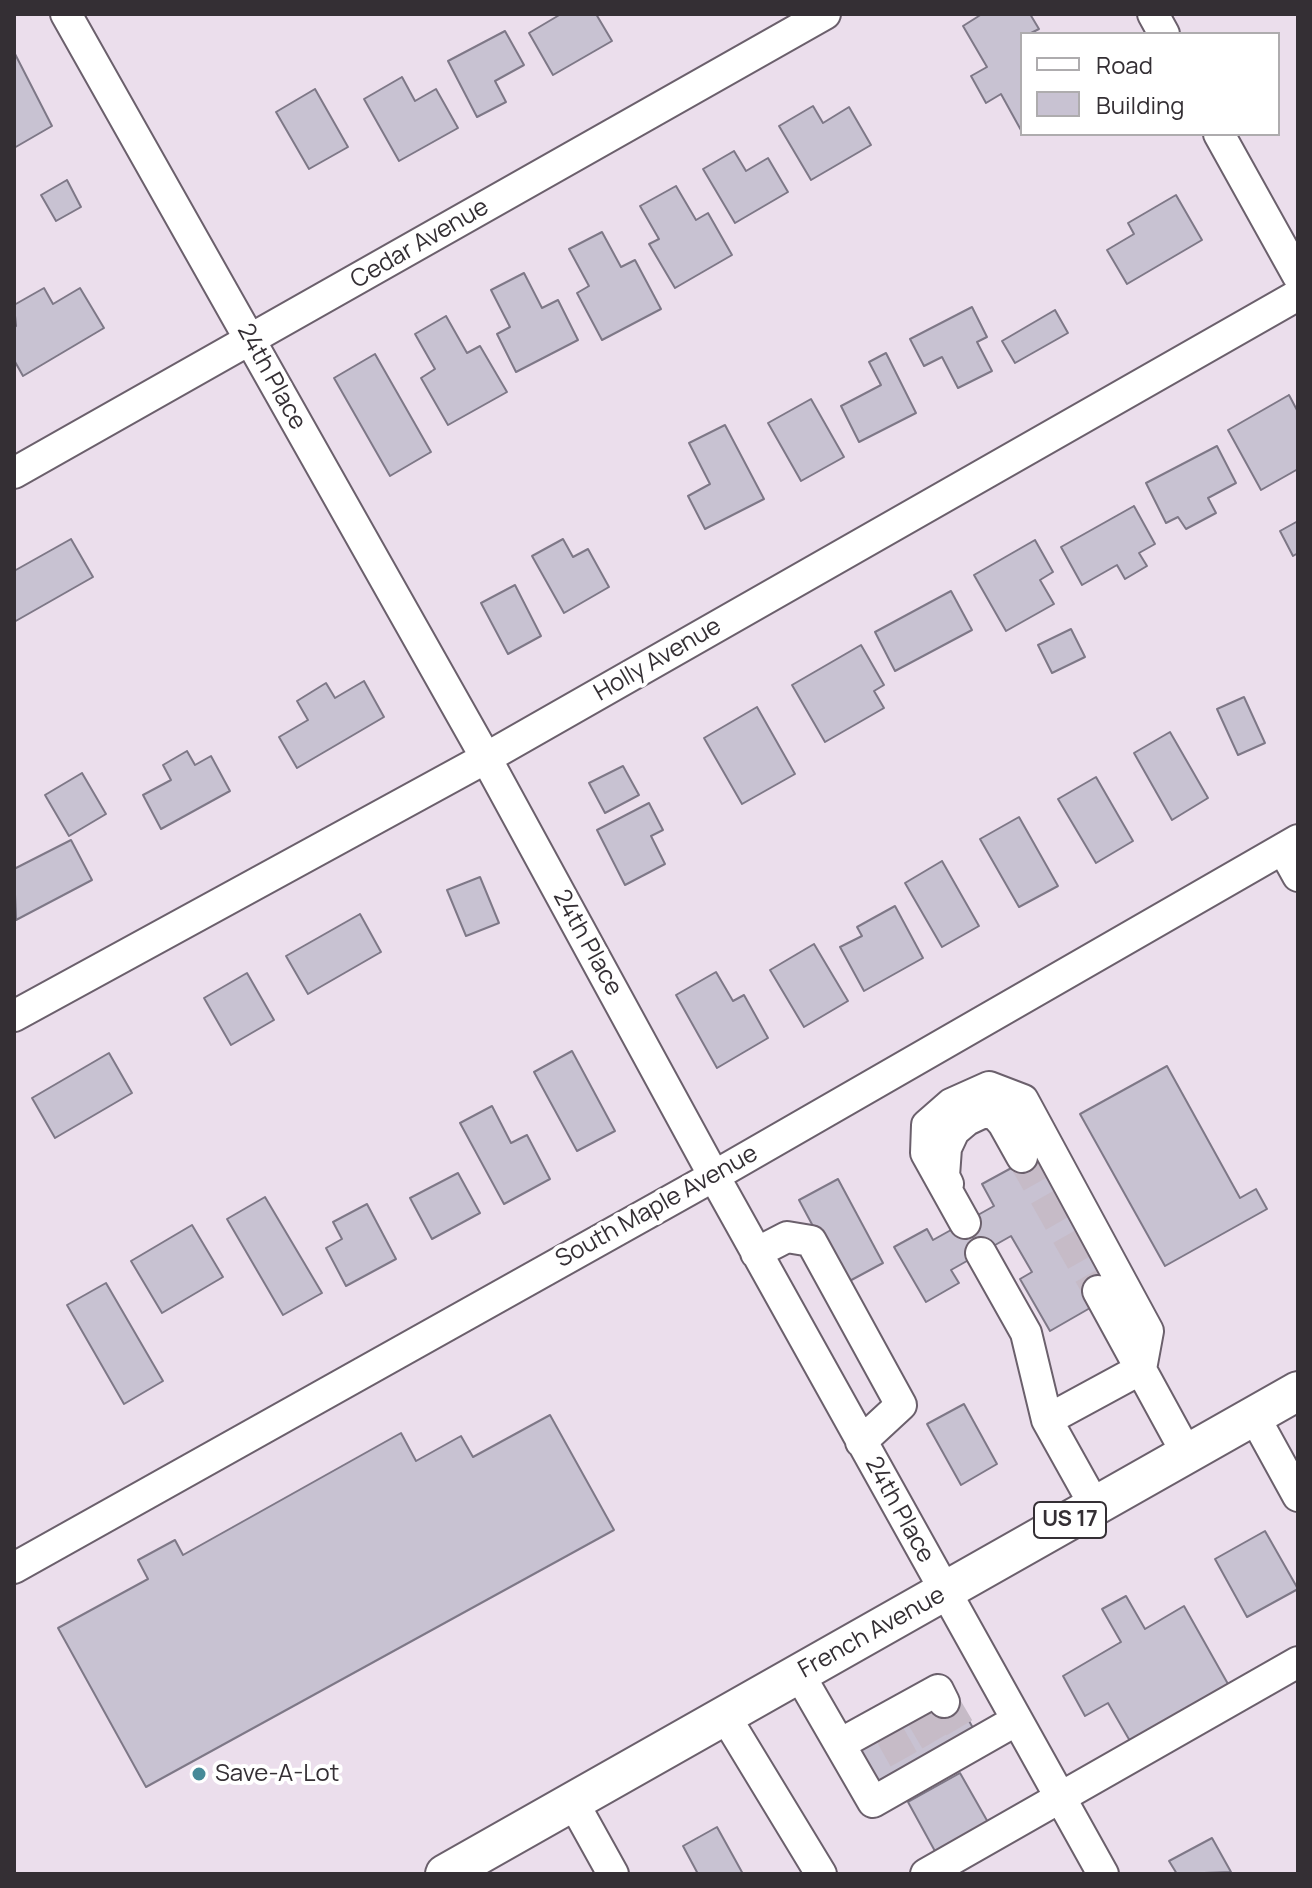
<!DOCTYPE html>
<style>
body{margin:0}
#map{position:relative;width:1312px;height:1888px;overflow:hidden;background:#ebdeec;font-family:Manrope,sans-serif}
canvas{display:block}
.frame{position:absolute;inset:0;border:16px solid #342f34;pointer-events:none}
.legend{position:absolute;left:1020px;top:32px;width:260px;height:104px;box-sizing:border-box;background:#fff;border:2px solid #aeacae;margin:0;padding:10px 14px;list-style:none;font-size:24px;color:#342f34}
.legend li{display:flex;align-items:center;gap:16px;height:40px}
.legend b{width:40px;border:2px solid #aeacae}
</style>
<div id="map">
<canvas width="1312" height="1888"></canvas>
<div class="frame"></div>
<ul class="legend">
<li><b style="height:10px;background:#fff"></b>Road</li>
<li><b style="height:22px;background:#c8c2d2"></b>Building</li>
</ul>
</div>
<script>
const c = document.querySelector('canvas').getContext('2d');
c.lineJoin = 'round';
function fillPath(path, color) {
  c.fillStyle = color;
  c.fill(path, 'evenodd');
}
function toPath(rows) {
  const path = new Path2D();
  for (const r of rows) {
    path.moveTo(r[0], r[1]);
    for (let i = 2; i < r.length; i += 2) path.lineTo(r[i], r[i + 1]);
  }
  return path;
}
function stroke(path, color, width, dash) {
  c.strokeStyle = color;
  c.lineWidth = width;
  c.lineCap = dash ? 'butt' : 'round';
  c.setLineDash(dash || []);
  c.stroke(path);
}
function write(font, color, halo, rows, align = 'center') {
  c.font = font + ' Manrope,sans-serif';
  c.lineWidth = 8;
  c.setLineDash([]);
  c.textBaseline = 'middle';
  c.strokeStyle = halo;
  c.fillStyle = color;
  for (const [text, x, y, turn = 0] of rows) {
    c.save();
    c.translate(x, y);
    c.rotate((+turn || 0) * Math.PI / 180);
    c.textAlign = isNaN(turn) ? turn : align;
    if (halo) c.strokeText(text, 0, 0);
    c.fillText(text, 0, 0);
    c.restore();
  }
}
const building = toPath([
 [561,14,596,14,612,41,553,75,529,33,561,14],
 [982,14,1030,14,1039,29,1029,34,1022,34,1022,132,1001,94,986,103,971,76,987,67,963,26,982,14],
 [505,31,524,65,495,81,506,102,477,117,448,61,505,31],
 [14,52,52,126,14,148,14,52],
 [402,77,415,101,436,89,458,128,399,161,364,99,402,77],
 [315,89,348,147,309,169,276,112,315,89],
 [813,106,823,123,849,107,871,145,811,180,779,126,813,106],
 [734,151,746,171,768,158,788,192,735,223,703,169,734,151],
 [67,180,81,207,56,221,41,195,67,180],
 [676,186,696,220,708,213,732,255,675,288,649,244,659,239,640,206,676,186],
 [1176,195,1202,240,1127,284,1107,250,1134,234,1128,223,1176,195],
 [602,232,621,267,635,260,661,309,602,340,577,293,589,286,569,249,602,232],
 [524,273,542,308,558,300,578,340,516,372,497,334,510,327,491,290,524,273],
 [44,288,53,304,80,288,104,328,23,376,14,360,14,327,16,326,14,305,44,288],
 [972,307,987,337,977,342,992,371,958,388,942,357,924,366,910,339,972,307],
 [1055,310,1068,333,1015,363,1002,341,1055,310],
 [446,316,467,353,480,346,507,392,448,425,421,378,435,369,415,334,446,316],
 [886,353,916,413,859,442,841,406,881,385,869,362,886,353],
 [375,354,431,452,390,476,334,378,375,354],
 [1289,395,1298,412,1298,469,1261,490,1228,430,1289,395],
 [811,399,844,457,801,481,768,423,811,399],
 [725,425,764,499,705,529,688,496,710,484,689,443,725,425],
 [1217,446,1236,483,1208,498,1216,513,1186,529,1178,517,1166,523,1146,483,1217,446],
 [1134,506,1155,544,1139,553,1147,566,1125,579,1117,565,1082,585,1061,547,1134,506],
 [1298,521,1298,553,1293,556,1280,531,1298,521],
 [71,539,93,577,14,622,14,571,71,539],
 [563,539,573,557,588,549,609,587,564,613,532,556,563,539],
 [1035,540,1053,572,1040,580,1054,604,1006,631,974,575,1035,540],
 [515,585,541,636,508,654,481,603,515,585],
 [951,591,972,630,895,671,875,632,951,591],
 [1071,629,1085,657,1052,673,1038,645,1071,629],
 [861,645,884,685,874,691,884,708,825,742,792,685,861,645],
 [364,681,384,717,297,768,279,737,308,720,297,701,326,683,335,698,364,681],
 [1244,697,1265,743,1238,755,1217,709,1244,697],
 [757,707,795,774,742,804,704,738,757,707],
 [1170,732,1208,798,1172,820,1134,753,1170,732],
 [187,751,195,765,211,756,230,791,161,829,143,795,171,780,163,765,187,751],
 [623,766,639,795,605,813,589,783,623,766],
 [82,773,106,814,69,836,45,795,82,773],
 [1096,777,1133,841,1096,863,1058,799,1096,777],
 [649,803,663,830,651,836,665,864,625,885,597,830,649,803],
 [1019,817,1058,886,1019,907,980,839,1019,817],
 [71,840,92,880,16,920,14,869,71,840],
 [942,861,979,926,942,947,905,883,942,861],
 [480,877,499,923,466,936,447,890,480,877],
 [895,906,923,958,864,991,840,947,862,936,857,927,895,906],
 [360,914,381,952,308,994,286,956,360,914],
 [814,944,848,1001,804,1027,770,970,814,944],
 [716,972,733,1001,744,995,768,1038,717,1068,676,995,716,972],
 [247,973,274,1020,231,1045,204,998,247,973],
 [572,1051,615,1131,577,1151,534,1072,572,1051],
 [109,1053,132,1093,55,1138,32,1098,109,1053],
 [1167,1066,1240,1198,1256,1189,1267,1209,1165,1266,1080,1114,1167,1066],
 [492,1106,511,1143,527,1135,550,1179,504,1204,460,1123,492,1106],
 [1037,1149,1112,1284,1097,1304,1050,1331,1020,1279,1032,1272,1011,1236,951,1270,959,1283,926,1302,894,1247,927,1229,933,1240,994,1206,982,1184,1015,1166,1037,1149],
 [458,1173,480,1213,432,1239,410,1198,458,1173],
 [838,1179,883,1263,844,1284,799,1200,838,1179],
 [265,1197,322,1293,283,1315,227,1219,265,1197],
 [367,1204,396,1259,346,1286,326,1248,342,1239,333,1222,367,1204],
 [192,1225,223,1277,162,1313,131,1261,192,1225],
 [106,1283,163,1381,124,1404,67,1305,106,1283],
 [964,1404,997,1464,961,1485,927,1424,964,1404],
 [550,1415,614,1530,146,1787,58,1628,148,1579,138,1560,175,1540,183,1555,401,1433,416,1461,461,1436,473,1457,550,1415],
 [1265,1531,1298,1589,1247,1617,1215,1559,1265,1531],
 [1126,1596,1145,1629,1184,1606,1228,1684,1130,1741,1108,1703,1085,1716,1063,1676,1121,1642,1102,1609,1126,1596],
 [955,1696,973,1728,871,1785,853,1753,955,1696],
 [960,1773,989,1824,936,1853,908,1802,960,1773],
 [717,1827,743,1874,698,1874,683,1846,717,1827],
 [1212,1838,1231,1872,1177,1874,1169,1861,1212,1838]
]);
fillPath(building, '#c8c2d2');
stroke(building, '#7e7887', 2);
stroke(toPath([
 [1022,1157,1098,1291],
 [944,1702,963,1734],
 [920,1715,939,1747],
 [889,1733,907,1765]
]), '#c6bbc7', 30, [30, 15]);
const minor = toPath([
 [66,14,486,758,714,1176,1103,1874],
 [1153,14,1164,34],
 [1219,134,1298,276],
 [14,473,825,14],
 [1283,849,1298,876],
 [14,1016,486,758,1298,295],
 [948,1184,944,1176,946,1148,954,1131,967,1120,984,1112,996,1115,1003,1123,1022,1157],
 [965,1223,926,1153,927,1125,951,1104,989,1087,1023,1100,1148,1331,1141,1369],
 [756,1253,787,1237,811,1241,901,1405,861,1442],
 [981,1253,1026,1333,1047,1420],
 [1098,1291,1187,1454],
 [1254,1416,1298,1496],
 [1095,1506,1047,1420,1141,1369],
 [14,1568,714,1176,1298,840],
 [799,1674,873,1802,1017,1720],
 [725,1716,821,1874],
 [840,1744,938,1690,944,1702],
 [573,1802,613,1874],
 [926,1874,1298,1662]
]);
const major = toPath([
 [445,1874,1298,1391]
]);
stroke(minor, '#6b606c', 34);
stroke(major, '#6b606c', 42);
stroke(minor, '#fff', 30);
stroke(major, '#fff', 38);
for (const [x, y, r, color] of [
 [199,1774,8,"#468a98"]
]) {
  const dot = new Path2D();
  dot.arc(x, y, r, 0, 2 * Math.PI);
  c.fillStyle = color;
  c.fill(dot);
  stroke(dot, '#fff', 3);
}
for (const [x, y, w] of [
 [1070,1520,72]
]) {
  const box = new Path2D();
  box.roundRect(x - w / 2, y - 18, w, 36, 6);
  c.fillStyle = '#fff';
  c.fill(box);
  stroke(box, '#342f34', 2);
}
write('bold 22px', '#342f34', null, [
 ["US 17",1070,1520]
]);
write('24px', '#342f34', '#fff', [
 ["Cedar Avenue",420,244,-30],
 ["24th Place",271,377,61],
 ["Holly Avenue",658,660,-30],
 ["24th Place",587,943,61],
 ["South Maple Avenue",657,1207,-29],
 ["24th Place",899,1510,61],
 ["French Avenue",872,1633,-29]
]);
write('24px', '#342f34', '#fff', [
 ["Save-A-Lot",215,1774]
], 'left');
</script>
